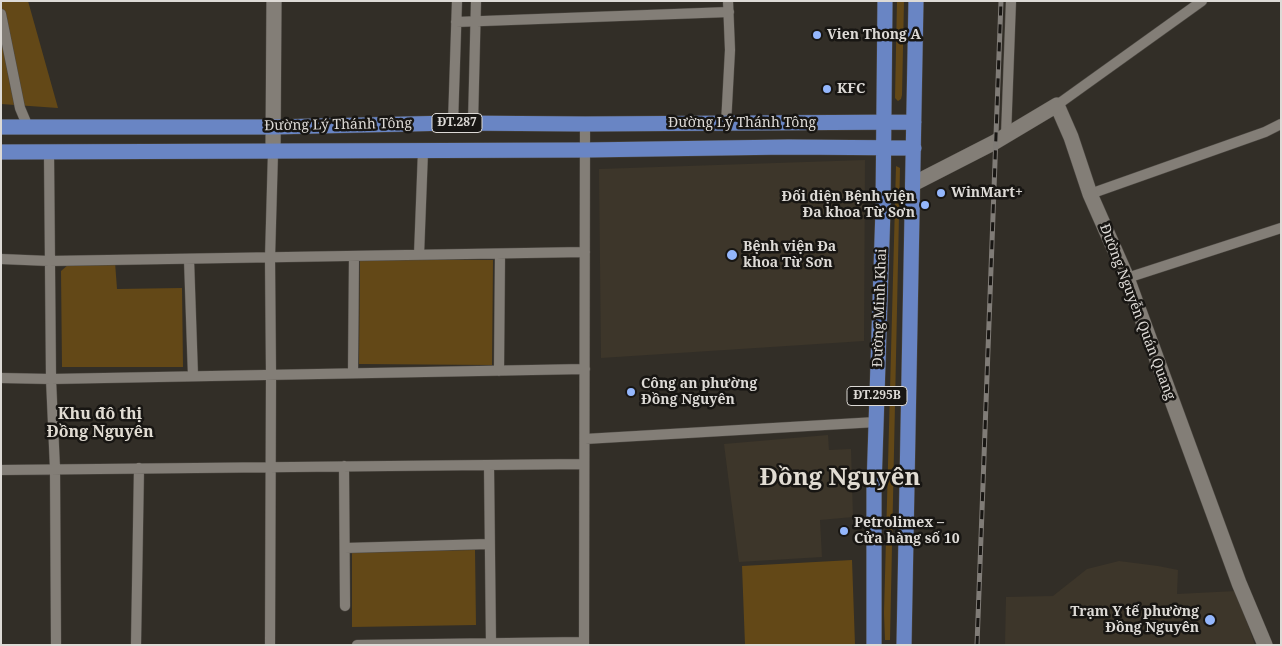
<!DOCTYPE html>
<meta charset="utf-8">
<style>
body{margin:0}
#map{position:relative;width:1282px;height:646px;overflow:hidden;background:#322e27;font-family:"Noto Serif",serif}
canvas{display:block}
.frame{position:absolute;inset:0;border:2px solid #dddad6;pointer-events:none}
</style>
<div id="map">
<canvas width="1282" height="646"></canvas>
<div class="frame"></div>
</div>
<script>
const c = document.querySelector('canvas').getContext('2d');
c.lineJoin = 'round';
function fillPath(path, color) {
  c.fillStyle = color;
  c.fill(path, 'evenodd');
}
function toPath(rows) {
  const path = new Path2D();
  for (const r of rows) {
    path.moveTo(r[0], r[1]);
    for (let i = 2; i < r.length; i += 2) path.lineTo(r[i], r[i + 1]);
  }
  return path;
}
function stroke(path, color, width, dash) {
  c.strokeStyle = color;
  c.lineWidth = width;
  c.lineCap = dash ? 'butt' : 'round';
  c.setLineDash(dash || []);
  c.stroke(path);
}
function write(font, color, halo, rows, align = 'center') {
  c.font = font + ' "Noto Serif",serif';
  c.lineWidth = 5;
  c.setLineDash([]);
  c.textBaseline = 'middle';
  c.strokeStyle = halo;
  c.fillStyle = color;
  for (const [text, x, y, turn = 0] of rows) {
    c.save();
    c.translate(x, y);
    c.rotate((+turn || 0) * Math.PI / 180);
    c.textAlign = isNaN(turn) ? turn : align;
    if (halo) c.strokeText(text, 0, 0);
    c.fillText(text, 0, 0);
    c.restore();
  }
}
fillPath(toPath([
 [865,160,864,341,601,358,599,169],
 [828,435,829,450,851,449,853,517,820,520,822,557,739,562,724,444],
 [1119,561,1158,566,1178,570,1177,594,1236,591,1255,645,1005,645,1006,597,1053,596,1087,569]
]), '#3d362a');
fillPath(toPath([
 [1,1,28,1,58,108,1,104],
 [897,1,904,1,902,95,901,99,898,101,895,98],
 [896,166,900,168,890,640,885,640,884,613],
 [360,259,493,260,492,365,359,364],
 [115,262,117,289,182,288,183,367,62,367,61,271,69,264],
 [475,550,476,625,352,627,352,552],
 [852,560,855,645,745,645,742,566]
]), '#634817');
const street = toPath([
 [1,14,20,108,28,127],
 [456,22,729,12],
 [1057,105,1202,1],
 [453,123,457,1],
 [473,123,476,1],
 [726,124,730,50,728,1],
 [1006,136,1011,1],
 [49,152,51,379,55,469,56,645],
 [1090,194,1265,132,1281,124],
 [419,255,423,151],
 [1,259,49,261,585,252],
 [189,259,193,376],
 [1127,278,1281,228],
 [499,371,500,254],
 [353,373,354,256],
 [1,378,51,379,585,369],
 [585,439,876,422],
 [489,465,491,645],
 [344,466,345,606],
 [1,470,584,464],
 [345,548,489,544],
 [136,645,139,468],
 [270,645,271,375,270,258,273,152],
 [357,645,583,642],
 [584,645,585,124]
]);
const secondary = toPath([
 [273,152,274,1],
 [913,184,995,142,1057,105,1071,137,1090,194,1127,278,1239,583,1265,645]
]);
const primary = toPath([
 [1,127,272,127,453,123,585,124,914,122],
 [1,152,586,150,788,147,914,148],
 [874,645,874,487,883,209,885,1],
 [904,645,916,1]
]);
stroke(street, '#4d4943', 11);
stroke(secondary, '#4d4943', 16);
stroke(primary, '#4d4943', 16);
stroke(street, '#837e77', 10);
stroke(secondary, '#837e77', 15);
stroke(primary, '#6985c4', 15);
const rail = toPath([
 [977,645,1001,1]
]);
stroke(rail, '#807c77', 5);
stroke(rail, '#181613', 3, [9]);
for (const [x, y, r, color] of [
 [817,35,5,"#94b7fd"],
 [827,89,5,"#94b7fd"],
 [941,193,5,"#94b7fd"],
 [925,205,5,"#94b7fd"],
 [732,255,6,"#94b7fd"],
 [631,392,5,"#94b7fd"],
 [844,531,5,"#94b7fd"],
 [1210,620,6,"#94b7fd"]
]) {
  const dot = new Path2D();
  dot.arc(x, y, r, 0, 2 * Math.PI);
  c.fillStyle = color;
  c.fill(dot);
  stroke(dot, '#181613', 2);
}
for (const [x, y, w] of [
 [457,123,50],
 [877,396,60]
]) {
  const box = new Path2D();
  box.roundRect(x - w / 2, y - 9.5, w, 19, 4);
  c.fillStyle = '#181613';
  c.fill(box);
  stroke(box, '#dddad6', 1);
}
write('bold 12px', '#dddad6', null, [
 ["ĐT.287",457,123],
 ["ĐT.295B",877,396]
]);
write('bold 14px', '#dddad6', '#181613', [
 ["Vien Thong A",827,35],
 ["KFC",837,89],
 ["WinMart+",951,193],
 ["Đối diện Bệnh viện",915,197,"right"],
 ["Đa khoa Từ Sơn",915,213,"right"],
 ["Bệnh viện Đa",743,247],
 ["khoa Từ Sơn",743,263],
 ["Công an phường",641,384],
 ["Đồng Nguyên",641,400],
 ["Petrolimex –",854,523],
 ["Cửa hàng số 10",854,539],
 ["Trạm Y tế phường",1199,612,"right"],
 ["Đồng Nguyên",1199,628,"right"]
], 'left');
write('14px', '#dddad6', '#181613', [
 ["Đường Lý Thánh Tông",742,123],
 ["Đường Lý Thánh Tông",338,125,-1],
 ["Đường Minh Khai",880,308,-88],
 ["Đường Nguyễn Quán Quang",1137,312,69]
]);
write('bold 16px', '#e1dcd3', '#181613', [
 ["Khu đô thị",100,414],
 ["Đồng Nguyên",100,432]
]);
write('bold 24px', '#e1dcd3', '#181613', [
 ["Đồng Nguyên",840,478]
]);
</script>
